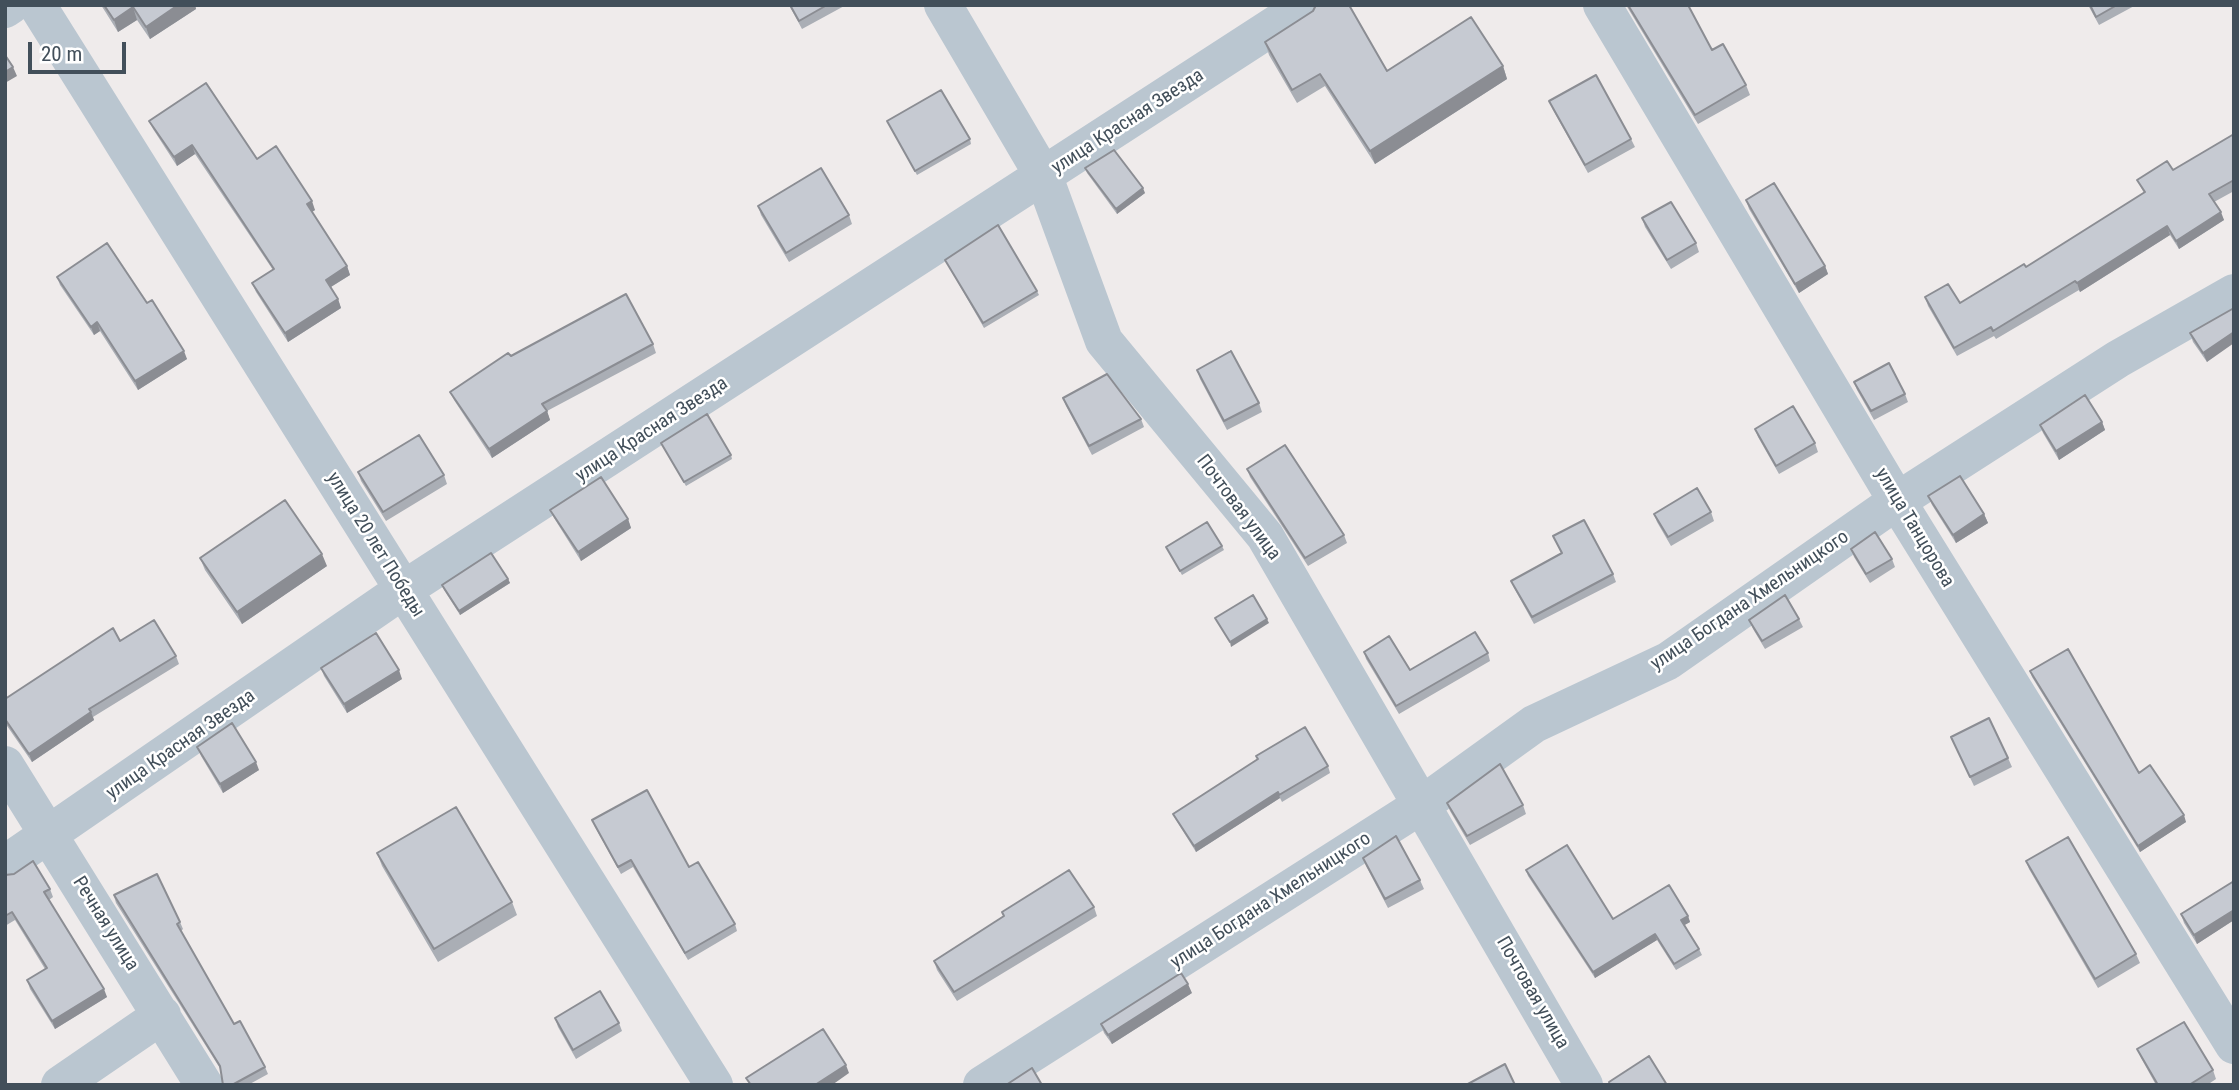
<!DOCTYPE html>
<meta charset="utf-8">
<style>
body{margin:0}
#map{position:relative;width:2239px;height:1090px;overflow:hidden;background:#efebeb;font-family:"Roboto Condensed",sans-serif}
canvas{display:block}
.frame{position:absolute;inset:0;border:7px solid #424f5a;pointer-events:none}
.scale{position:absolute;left:28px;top:42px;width:98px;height:32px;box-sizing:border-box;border:4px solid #424f5a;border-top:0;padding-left:9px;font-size:21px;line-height:24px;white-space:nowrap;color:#424f5a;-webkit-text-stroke:5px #fff;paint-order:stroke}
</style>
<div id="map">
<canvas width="2239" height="1090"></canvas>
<div class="frame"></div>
<div class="scale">20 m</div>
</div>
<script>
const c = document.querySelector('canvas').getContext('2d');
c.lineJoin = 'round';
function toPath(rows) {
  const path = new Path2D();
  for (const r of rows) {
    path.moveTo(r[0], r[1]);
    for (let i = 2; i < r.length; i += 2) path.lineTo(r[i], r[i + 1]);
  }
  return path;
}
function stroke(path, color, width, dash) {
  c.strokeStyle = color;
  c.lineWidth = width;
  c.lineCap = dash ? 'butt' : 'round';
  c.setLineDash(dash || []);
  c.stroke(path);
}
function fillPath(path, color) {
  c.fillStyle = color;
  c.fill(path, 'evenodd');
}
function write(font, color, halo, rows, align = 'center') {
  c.font = font + ' "Roboto Condensed",sans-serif';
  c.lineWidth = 5;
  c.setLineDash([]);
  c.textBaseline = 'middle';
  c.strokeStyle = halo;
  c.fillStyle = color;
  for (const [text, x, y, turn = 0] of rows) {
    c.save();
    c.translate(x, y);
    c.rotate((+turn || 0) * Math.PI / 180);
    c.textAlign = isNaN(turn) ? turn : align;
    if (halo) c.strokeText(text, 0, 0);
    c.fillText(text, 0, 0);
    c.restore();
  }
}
stroke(toPath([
 [37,5,714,1085],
 [943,5,1044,177,1104,341,1265,536,1584,1085],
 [1602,5,1897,501,2234,1045],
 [5,9,11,5],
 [5,765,204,1085],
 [5,864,403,590,1306,5],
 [60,1085,162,1015],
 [982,1085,1423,804,1534,724,1668,661,1897,501,2118,359,2234,293]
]), '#bac6d0', 38);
fillPath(toPath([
 [101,5,195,5,196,9,150,39,137,20,118,32],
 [789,5,846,5,802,29],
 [1626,5,1688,5,1712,50,1746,85,1750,95,1698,124],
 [2088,5,2136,5,2099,25],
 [1313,11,1387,71,1503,66,1507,79,1375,164,1325,86,1297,103,1269,55,1265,42],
 [1549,101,1631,139,1635,147,1588,173,1553,110],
 [149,121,257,159,315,210,312,212,347,266,350,275,331,287,338,299,341,308,288,342,256,292,252,283,273,270,195,154,177,166,153,129],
 [887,121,970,139,971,144,917,175],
 [2234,134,2234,191,2214,202,2224,220,2179,249,2170,235,2080,292,2079,290,1996,339,1994,336,1957,356,1928,306,1925,297,1960,303,2026,267,2144,193,2137,180,2173,170],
 [1085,168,1145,193,1117,214,1087,173],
 [1746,200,1825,266,1828,274,1799,293,1749,209],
 [758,206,849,215,852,224,789,262,761,215],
 [1642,218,1696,243,1699,252,1671,269,1645,227],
 [945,260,1037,291,1039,295,984,328],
 [57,277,147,303,187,359,138,390,100,331,94,335,60,285],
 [2234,308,2207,362,2193,342,2190,333],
 [653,344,656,353,547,411,550,420,492,458,454,400,450,392,511,356],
 [1197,370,1259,403,1262,412,1227,430,1200,379],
 [1854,382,1905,394,1908,402,1874,420,1857,390],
 [1063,398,1141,419,1144,427,1092,455,1066,406],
 [2102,422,2105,430,2059,460,2043,433,2040,425],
 [1755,429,1815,443,1818,452,1779,474,1758,437],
 [661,443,731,455,732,459,686,486],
 [1247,469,1344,535,1347,543,1308,566,1250,477],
 [358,472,444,475,447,484,386,521,361,481],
 [1928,496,1984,514,1988,523,1956,543,1932,505],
 [550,510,628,519,631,528,581,561,554,518],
 [1711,512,1714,521,1671,546,1657,522,1654,514],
 [1553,536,1613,574,1616,582,1534,624,1514,588,1511,581,1561,553],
 [1222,546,1224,550,1182,575,1166,547],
 [1851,549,1892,559,1895,567,1870,583,1854,557],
 [200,558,327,566,242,624,205,570],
 [508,579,510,583,460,615,444,590,442,585],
 [1799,619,1803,627,1765,649,1753,629,1749,620],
 [120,641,176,656,179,664,93,717,94,720,32,762,5,723,5,699],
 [1364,652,1410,670,1488,653,1490,661,1399,714,1366,659],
 [321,668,402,679,347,713,324,676],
 [2030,671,2139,773,2186,822,2140,852,2032,677],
 [1951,737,2008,758,2012,767,1974,786],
 [197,747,259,770,223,793,201,756],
 [1256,756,1328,766,1330,773,1282,802,1280,798,1196,852,1176,820,1173,814,1257,760],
 [1447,803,1523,805,1526,814,1470,845,1450,811],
 [592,820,689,867,735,924,737,931,688,960,633,867,621,874,595,827],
 [377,853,512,902,517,915,438,962,382,866],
 [1363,858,1420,880,1424,889,1388,908,1366,866],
 [2026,861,2136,954,2140,963,2098,988,2029,869],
 [1526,870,1613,919,1688,916,1690,922,1684,925,1699,949,1702,955,1676,970,1657,940,1595,978,1528,876],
 [5,875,50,889,53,897,49,900,107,997,55,1029,30,989,27,980,45,969,15,920,5,926],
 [2234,881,2234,920,2197,944,2184,923,2181,914],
 [114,896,180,922,183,929,181,931,234,1024,265,1067,268,1074,248,1085,223,1085,221,1070,116,903],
 [1094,907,1097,916,957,1001,937,970,934,961,1004,916,1002,912],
 [1192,993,1112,1044,1104,1033,1101,1024],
 [555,1018,619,1023,622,1031,576,1059,558,1027],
 [2137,1049,2213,1070,2216,1079,2207,1085,2156,1085,2141,1058]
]), '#aaaeb5');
fillPath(toPath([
 [178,5,195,5,196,9,150,39,146,27],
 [133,7,137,20,118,32,114,20],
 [1503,66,1507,79,1375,164,1370,151],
 [13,67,17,76,5,83,5,72],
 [192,145,195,154,177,166,174,157],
 [1143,188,1145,193,1117,214,1116,209],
 [312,201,315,210,310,213,307,204],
 [2221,212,2224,220,2179,249,2176,241],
 [2167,226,2170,235,2080,292,2077,283],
 [347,266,350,275,329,288,326,280],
 [1825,266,1828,274,1799,293,1795,284],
 [338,299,341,308,288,342,285,333],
 [97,322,100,331,94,335,91,327],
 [2234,332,2234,343,2207,362,2203,353],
 [184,351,187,359,138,390,135,381],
 [547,411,550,420,492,458,489,449],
 [2102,422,2105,430,2059,460,2056,451],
 [1984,514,1988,523,1956,543,1953,535],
 [628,519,631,528,581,561,578,552],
 [322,554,327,566,242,624,237,612],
 [508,579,510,583,460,615,459,611],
 [1267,619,1269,623,1231,647,1230,642],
 [399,670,402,679,347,713,344,704],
 [91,712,94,720,32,762,29,754],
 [256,762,259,770,223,793,220,784],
 [1278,792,1280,798,1196,852,1194,846],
 [2184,815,2186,822,2140,852,2138,846],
 [2234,910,2234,920,2197,944,2194,935],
 [1688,916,1690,922,1683,926,1681,920],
 [1655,934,1657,940,1595,978,1593,972],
 [1188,984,1192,993,1112,1044,1108,1035],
 [104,989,107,997,55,1029,52,1021],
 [846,1065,849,1073,832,1085,815,1085]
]), '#8b8d93');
const building = toPath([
 [104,5,178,5,146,27,133,7,114,20,104,5],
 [790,5,827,5,799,21,790,5],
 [1316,5,1349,5,1387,71,1471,17,1503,66,1370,151,1320,74,1292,90,1265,42,1313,11,1316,5],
 [1628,5,1688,5,1712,50,1723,44,1746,85,1695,115,1628,5],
 [2090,5,2117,5,2096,17,2090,5],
 [5,55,13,67,5,72,5,55],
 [1596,75,1631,139,1585,165,1549,101,1596,75],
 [206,83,257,159,276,146,312,201,307,204,347,266,326,280,338,299,285,333,252,283,274,269,192,145,174,157,149,121,206,83],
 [941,90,970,139,915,171,887,121,941,90],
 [2234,134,2234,180,2209,194,2221,212,2176,241,2167,226,2077,283,2075,281,1993,331,1991,327,1954,348,1925,297,1948,284,1960,303,2024,264,2026,267,2145,192,2137,180,2167,161,2173,170,2234,134],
 [1114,150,1143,188,1116,209,1085,168,1114,150],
 [821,168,849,215,786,253,758,206,821,168],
 [1774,183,1825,266,1795,284,1746,200,1774,183],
 [1671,202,1696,243,1667,260,1642,218,1671,202],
 [998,225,1037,291,983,323,945,260,998,225],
 [107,243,147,303,152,300,184,351,135,381,97,322,91,327,57,277,107,243],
 [626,294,653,344,542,404,547,411,489,449,450,392,508,353,511,356,626,294],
 [2234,308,2234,332,2203,353,2190,333,2234,308],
 [1231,351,1259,403,1224,421,1197,370,1231,351],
 [1889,363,1905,394,1871,411,1854,382,1889,363],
 [1107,374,1141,419,1089,446,1063,398,1107,374],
 [2085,395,2102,422,2056,451,2040,425,2085,395],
 [1793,406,1815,443,1776,466,1755,429,1793,406],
 [707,414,731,455,684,482,661,443,707,414],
 [419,435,444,475,383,512,358,472,419,435],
 [1285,445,1344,535,1305,558,1247,469,1285,445],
 [1960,476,1984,514,1953,535,1928,496,1960,476],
 [601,477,628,519,578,552,550,510,601,477],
 [1697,488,1711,512,1668,537,1654,514,1697,488],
 [285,500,322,554,237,612,200,558,285,500],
 [1584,520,1613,574,1532,617,1511,581,1562,553,1553,536,1584,520],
 [1207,522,1222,546,1180,571,1166,547,1207,522],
 [1875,532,1892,559,1866,574,1851,549,1875,532],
 [491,553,508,579,459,611,442,585,491,553],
 [1253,595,1267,619,1230,642,1215,618,1253,595],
 [1785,595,1799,619,1762,641,1749,620,1785,595],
 [154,620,176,656,89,709,91,712,29,754,5,719,5,699,113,628,120,641,154,620],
 [1475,632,1488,653,1396,706,1364,652,1389,636,1410,670,1475,632],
 [376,633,399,670,344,704,321,668,376,633],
 [2068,649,2139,773,2150,765,2184,815,2138,846,2030,671,2068,649],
 [1989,718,2008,758,1970,777,1951,737,1989,718],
 [232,723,256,762,220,784,197,747,232,723],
 [1305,727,1328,766,1279,795,1278,792,1194,846,1173,814,1258,759,1256,756,1305,727],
 [1500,764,1523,805,1467,836,1447,803,1500,764],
 [647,790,689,867,698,862,735,924,685,953,631,860,618,867,592,820,647,790],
 [456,807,512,902,434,949,377,853,456,807],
 [1396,836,1420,880,1385,899,1363,858,1396,836],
 [2068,837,2136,954,2095,979,2026,861,2068,837],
 [1567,845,1613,919,1669,885,1688,916,1681,920,1699,949,1674,964,1655,934,1593,972,1526,870,1567,845],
 [33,861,50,889,44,892,104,989,52,1021,27,980,47,968,12,912,5,916,5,875,14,874,33,861],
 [1069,870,1094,907,954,992,934,961,1004,916,1002,912,1069,870],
 [157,874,180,922,177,924,234,1024,240,1021,265,1067,232,1085,223,1085,220,1066,114,895,157,874],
 [2234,881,2234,910,2194,935,2181,914,2234,881],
 [1181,973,1188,984,1108,1035,1101,1024,1181,973],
 [600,991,619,1023,573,1050,555,1018,600,991],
 [2184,1022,2213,1070,2189,1085,2158,1085,2137,1049,2184,1022],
 [823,1029,846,1065,815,1085,751,1085,746,1078,823,1029],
 [1649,1056,1667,1085,1610,1085,1609,1082,1649,1056],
 [1505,1064,1515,1085,1466,1085,1505,1064],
 [1032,1068,1042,1085,1006,1085,1032,1068]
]);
fillPath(building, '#c6cad2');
stroke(building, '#8b8d93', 2);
write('19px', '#424f5a', '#fff', [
 ["улица Красная Звезда",1128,122,-33],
 ["улица Красная Звезда",652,430,-33],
 ["Почтовая улица",1238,508,53],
 ["улица Танцорова",1914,528,59],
 ["улица 20 лет Победы",375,545,58],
 ["улица Богдана Хмельницкого",1750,601,-34],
 ["улица Красная Звезда",181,745,-35],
 ["улица Богдана Хмельницкого",1271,901,-33],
 ["Речная улица",105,924,58],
 ["Почтовая улица",1532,993,60]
]);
</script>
